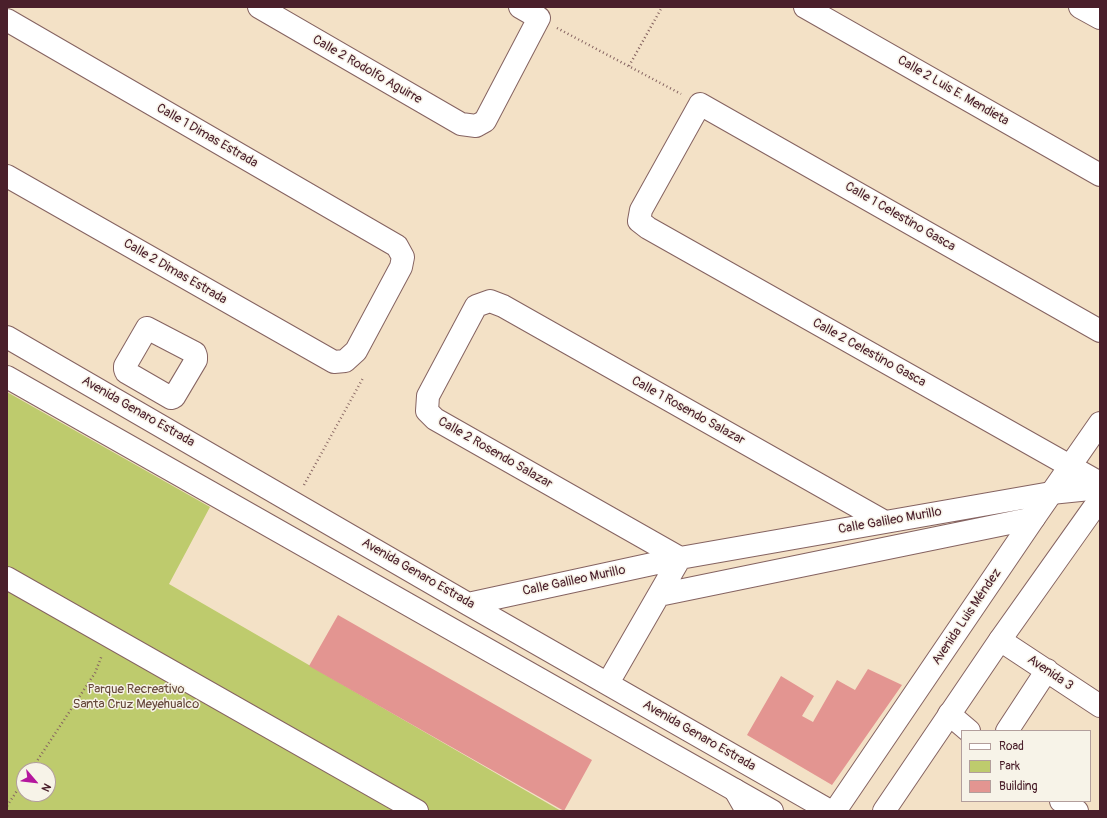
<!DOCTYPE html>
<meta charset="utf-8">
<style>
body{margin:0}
#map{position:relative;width:1107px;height:818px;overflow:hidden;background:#f3e1c6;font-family:Pangolin,sans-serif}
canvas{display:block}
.frame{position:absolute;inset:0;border:8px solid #4a1f2b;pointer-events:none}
.legend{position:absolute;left:961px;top:730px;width:130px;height:72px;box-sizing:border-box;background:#f7f3e8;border:1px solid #b29e9c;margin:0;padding:5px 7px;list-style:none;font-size:12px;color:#4a1f2b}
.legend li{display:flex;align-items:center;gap:8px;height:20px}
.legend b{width:20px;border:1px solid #b29e9c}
.north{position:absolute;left:16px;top:762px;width:40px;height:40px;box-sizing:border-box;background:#f7f3e8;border:1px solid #b29e9c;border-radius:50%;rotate:118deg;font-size:11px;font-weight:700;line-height:16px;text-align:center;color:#4a1f2b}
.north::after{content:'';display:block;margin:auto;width:14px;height:18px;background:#b5179e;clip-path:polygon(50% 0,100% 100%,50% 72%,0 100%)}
</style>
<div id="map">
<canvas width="1107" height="818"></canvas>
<div class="frame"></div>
<ul class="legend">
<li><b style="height:5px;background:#fff"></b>Road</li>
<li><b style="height:11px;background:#becb6d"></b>Park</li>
<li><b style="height:11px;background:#e39591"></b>Building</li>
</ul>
<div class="north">N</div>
</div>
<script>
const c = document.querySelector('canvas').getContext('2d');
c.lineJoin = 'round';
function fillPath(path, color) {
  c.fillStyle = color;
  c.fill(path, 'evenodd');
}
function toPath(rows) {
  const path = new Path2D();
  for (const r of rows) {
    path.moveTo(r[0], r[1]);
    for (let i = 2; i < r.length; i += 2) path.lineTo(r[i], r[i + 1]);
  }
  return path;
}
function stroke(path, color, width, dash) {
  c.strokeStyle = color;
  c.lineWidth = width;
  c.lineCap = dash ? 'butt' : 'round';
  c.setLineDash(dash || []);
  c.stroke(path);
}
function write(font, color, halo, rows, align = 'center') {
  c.font = font + ' Pangolin,sans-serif';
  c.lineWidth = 3;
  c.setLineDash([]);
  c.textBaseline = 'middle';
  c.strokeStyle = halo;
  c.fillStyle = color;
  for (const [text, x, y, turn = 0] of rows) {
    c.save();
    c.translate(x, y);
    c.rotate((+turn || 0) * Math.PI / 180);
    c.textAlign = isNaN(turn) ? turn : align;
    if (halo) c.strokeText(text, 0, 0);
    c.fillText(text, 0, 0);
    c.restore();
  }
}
fillPath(toPath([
 [7,392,210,507,169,584,561,811,7,811],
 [24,770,48,770,48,794,24,794]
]), '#becb6d');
fillPath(toPath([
 [338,615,592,760,564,811,309,666],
 [868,669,902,685,832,785,747,735,781,676,814,696,802,716,813,722,837,680,855,690]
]), '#e39591');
const minor = toPath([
 [259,7,461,124,476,126,485,121,539,18,520,7],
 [805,7,1100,175],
 [1080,7,1100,18],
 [7,20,397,246,403,257,401,267,356,351,345,361,334,362,7,176],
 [147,328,195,353,196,356,196,360,174,397,171,398,126,372,125,369,125,366,147,328],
 [1100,331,700,104,641,210,639,221,648,228,1100,483],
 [7,337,468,604,830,811],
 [7,377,772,811],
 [7,578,417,811],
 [659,595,1034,518],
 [468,604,680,558,1051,493,1100,488],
 [1000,640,1100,706],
 [608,683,680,558,435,419,427,411,428,396,476,306,490,301,503,306,885,522],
 [949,714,969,731],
 [1007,731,1047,670],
 [1061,801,1077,811]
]);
const major = toPath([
 [735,790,747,811],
 [835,811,1034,518,1100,423],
 [884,811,1000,640,1100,499]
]);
stroke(minor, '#856361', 24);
stroke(major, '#856361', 24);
stroke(toPath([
 [557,28,681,94],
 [629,66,662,7],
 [304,485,363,378],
 [31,770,95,673,102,655],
 [7,806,24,780]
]), '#856361', 2.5, [1, 3]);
stroke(minor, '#fff', 22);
stroke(major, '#fff', 22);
write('13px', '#4a1f2b', '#f7f3e8', [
 ["Calle 2 Rodolfo Aguirre",367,70,30],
 ["Calle 2 Luis E. Mendieta",953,91,30],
 ["Calle 1 Dimas Estrada",207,136,30],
 ["Calle 1 Celestino Gasca",900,217,30],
 ["Calle 2 Dimas Estrada",175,272,30],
 ["Calle 2 Celestino Gasca",869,353,29],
 ["Calle 1 Rosendo Salazar",688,411,29],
 ["Avenida Genaro Estrada",138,412,30],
 ["Calle 2 Rosendo Salazar",495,453,30],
 ["Calle Galileo Murillo",890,521,-10],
 ["Avenida Genaro Estrada",418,574,30],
 ["Calle Galileo Murillo",574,581,-12],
 ["Avenida Luis Méndez",967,617,-56],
 ["Avenida 3",1050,673,34],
 ["Avenida Genaro Estrada",699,736,30]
]);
write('13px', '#674a3c', '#f7f3e8', [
 ["Parque Recreativo",136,690],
 ["Santa Cruz Meyehualco",136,705]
]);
</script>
